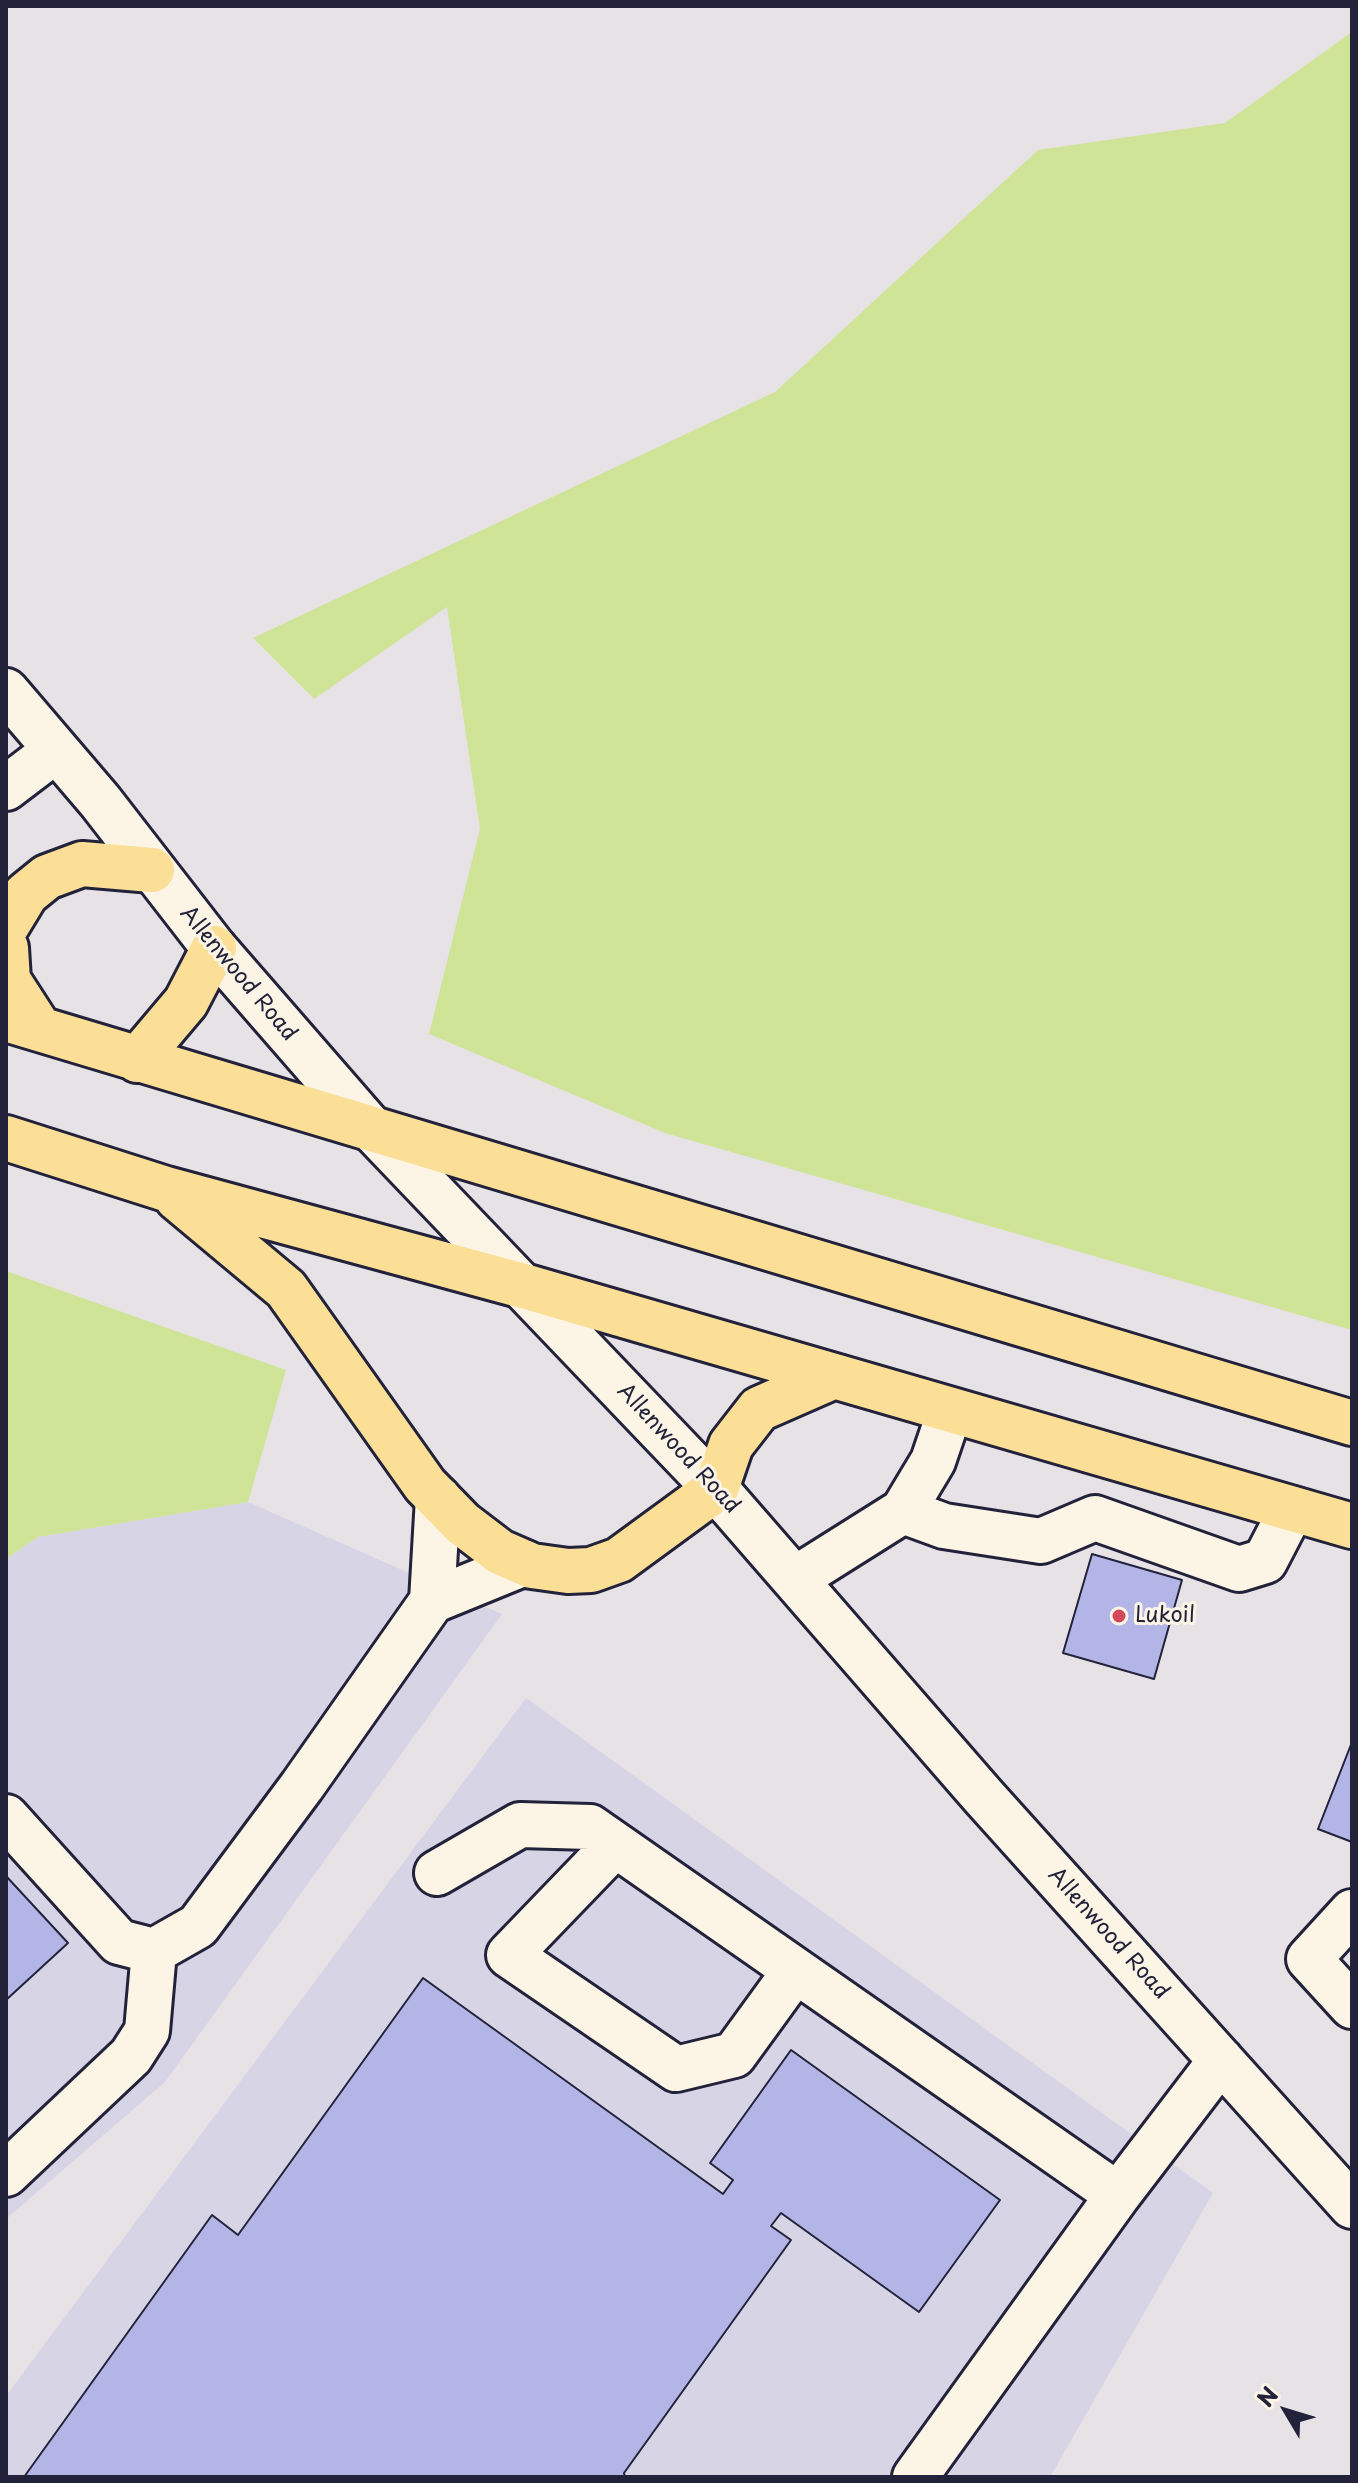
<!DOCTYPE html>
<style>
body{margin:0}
#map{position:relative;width:1358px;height:2483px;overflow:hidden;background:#e6e2e6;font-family:"Playpen Sans",sans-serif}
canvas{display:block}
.frame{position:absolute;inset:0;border:8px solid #22223b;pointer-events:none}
.north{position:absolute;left:1246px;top:2371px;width:80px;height:80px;-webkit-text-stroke:6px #fcf5e5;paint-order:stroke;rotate:308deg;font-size:22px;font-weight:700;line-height:32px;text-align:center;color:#22223b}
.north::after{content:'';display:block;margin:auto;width:28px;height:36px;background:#22223b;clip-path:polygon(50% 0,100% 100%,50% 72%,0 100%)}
</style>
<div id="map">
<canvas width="1358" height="2483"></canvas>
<div class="frame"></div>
<div class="north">N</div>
</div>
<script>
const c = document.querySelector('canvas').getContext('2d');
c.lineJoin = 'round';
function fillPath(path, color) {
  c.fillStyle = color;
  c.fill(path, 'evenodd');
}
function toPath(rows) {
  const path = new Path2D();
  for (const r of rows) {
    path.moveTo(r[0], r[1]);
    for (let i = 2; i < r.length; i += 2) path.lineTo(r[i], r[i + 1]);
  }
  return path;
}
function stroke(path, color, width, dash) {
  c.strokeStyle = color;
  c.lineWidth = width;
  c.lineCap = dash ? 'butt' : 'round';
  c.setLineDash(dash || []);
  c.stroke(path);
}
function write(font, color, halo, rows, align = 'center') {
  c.font = font + ' "Playpen Sans",sans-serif';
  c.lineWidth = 6;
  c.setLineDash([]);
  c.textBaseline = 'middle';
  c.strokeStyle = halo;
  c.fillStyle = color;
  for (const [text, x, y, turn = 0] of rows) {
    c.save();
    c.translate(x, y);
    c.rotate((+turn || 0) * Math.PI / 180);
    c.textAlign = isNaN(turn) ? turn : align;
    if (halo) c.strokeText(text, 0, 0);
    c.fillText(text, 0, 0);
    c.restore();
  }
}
fillPath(toPath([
 [248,1502,502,1614,165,2082,6,2219,6,1559,38,1537],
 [526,1698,1213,2193,1050,2477,6,2477,6,2396]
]), '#d7d4e6');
fillPath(toPath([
 [1352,32,1352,1330,665,1133,429,1034,480,829,447,607,314,699,253,638,775,392,1038,150,1225,123],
 [6,1271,286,1370,248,1502,38,1537,6,1559]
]), '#d0e498');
const building = toPath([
 [1092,1554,1182,1580,1154,1679,1063,1653,1092,1554],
 [1352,1742,1352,1842,1318,1829,1352,1742],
 [6,1876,68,1943,6,2000,6,1876],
 [423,1978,723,2194,733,2180,710,2163,791,2050,1000,2200,919,2312,781,2213,771,2226,791,2240,624,2473,625,2477,24,2477,212,2215,238,2235,423,1978]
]);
fillPath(building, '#b3b5e7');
stroke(building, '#22223b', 2);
const minor = toPath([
 [6,691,100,801,214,948,368,1125,716,1489,983,1796,1352,2206],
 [6,788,56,750],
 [438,1498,432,1601,525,1563],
 [903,1511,933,1461,950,1411],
 [795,1579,903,1511,944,1526,1041,1541,1095,1518,1239,1569,1265,1561,1292,1509],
 [6,1817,119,1942,154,1951,198,1926,302,1786,432,1601],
 [615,1845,509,1955,676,2069,734,2055,795,1971],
 [437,1873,520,1825,590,1827,1118,2195],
 [1352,1912,1309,1959,1352,2006],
 [6,2174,131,2056,147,2031,154,1951],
 [915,2477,1118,2195,1221,2060]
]);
const highway = toPath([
 [6,927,26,894,47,877,82,864,152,870],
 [6,948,8,980,39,1028],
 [6,1019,1352,1423],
 [137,1060,186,1002,214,948],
 [6,1138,166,1189,527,1287,1352,1526],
 [177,1198,286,1289,425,1485,462,1523,500,1552,532,1566,568,1571,591,1570,619,1560,716,1489,731,1445,759,1409,832,1377]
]);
stroke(minor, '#22223b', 50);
stroke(highway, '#22223b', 50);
stroke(minor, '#fcf5e5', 44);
stroke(highway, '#fbdf96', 44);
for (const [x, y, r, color] of [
 [1119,1616,8,"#d1495b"]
]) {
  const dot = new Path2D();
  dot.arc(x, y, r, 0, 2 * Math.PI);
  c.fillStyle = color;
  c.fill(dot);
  stroke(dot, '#fcf5e5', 3);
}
write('22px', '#22223b', '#fcf5e5', [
 ["Allenwood Road",238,974,50],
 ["Allenwood Road",678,1449,47],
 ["Allenwood Road",1108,1934,48]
]);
write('22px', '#22223b', '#fcf5e5', [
 ["Lukoil",1135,1616]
], 'left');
</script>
